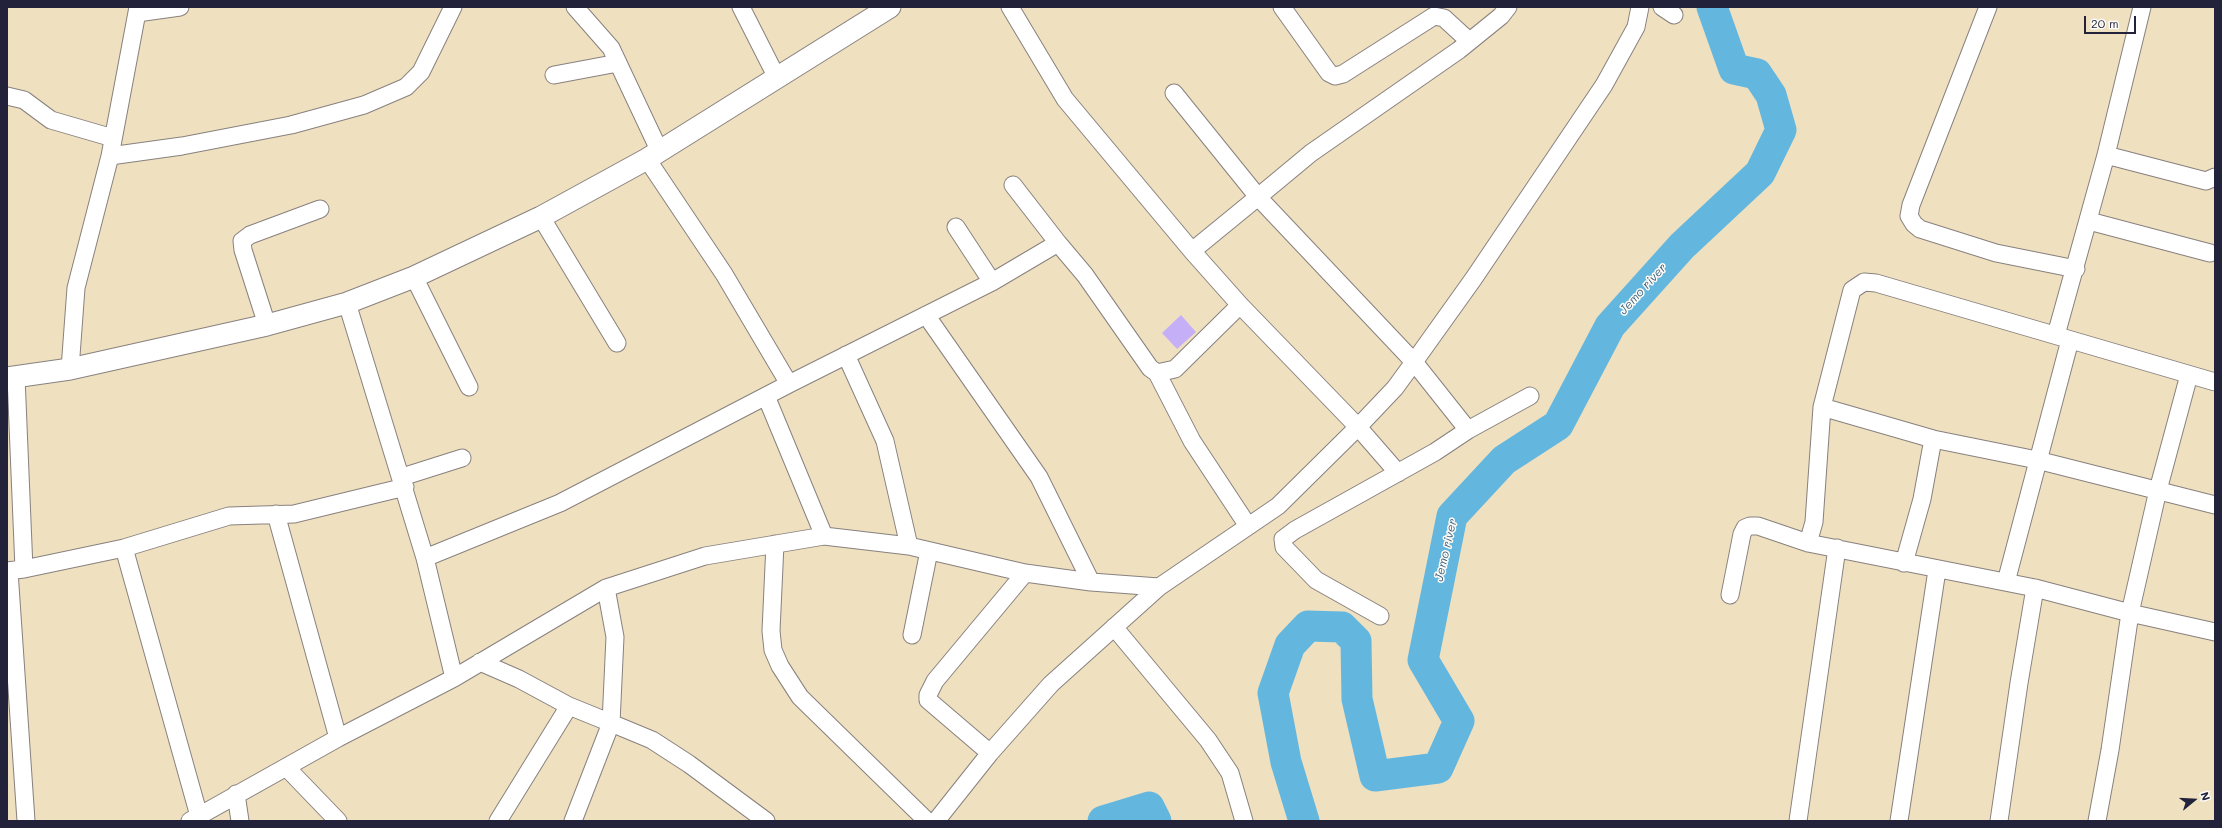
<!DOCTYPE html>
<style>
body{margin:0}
#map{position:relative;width:2222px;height:828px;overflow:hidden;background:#efe0c0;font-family:Mali,sans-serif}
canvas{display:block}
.frame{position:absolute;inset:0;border:8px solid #22223b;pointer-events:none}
.north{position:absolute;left:2174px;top:780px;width:40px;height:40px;-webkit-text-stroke:3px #fdfcf7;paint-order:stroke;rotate:72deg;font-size:11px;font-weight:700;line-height:16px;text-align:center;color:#22223b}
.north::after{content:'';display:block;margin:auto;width:14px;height:18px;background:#22223b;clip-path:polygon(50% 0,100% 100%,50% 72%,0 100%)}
.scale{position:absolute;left:2084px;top:16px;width:52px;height:18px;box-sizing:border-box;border:2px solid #22223b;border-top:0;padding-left:5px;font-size:12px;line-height:14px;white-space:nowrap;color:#22223b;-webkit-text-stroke:3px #fdfcf7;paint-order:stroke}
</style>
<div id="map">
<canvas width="2222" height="828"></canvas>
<div class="frame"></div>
<div class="north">N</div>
<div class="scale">20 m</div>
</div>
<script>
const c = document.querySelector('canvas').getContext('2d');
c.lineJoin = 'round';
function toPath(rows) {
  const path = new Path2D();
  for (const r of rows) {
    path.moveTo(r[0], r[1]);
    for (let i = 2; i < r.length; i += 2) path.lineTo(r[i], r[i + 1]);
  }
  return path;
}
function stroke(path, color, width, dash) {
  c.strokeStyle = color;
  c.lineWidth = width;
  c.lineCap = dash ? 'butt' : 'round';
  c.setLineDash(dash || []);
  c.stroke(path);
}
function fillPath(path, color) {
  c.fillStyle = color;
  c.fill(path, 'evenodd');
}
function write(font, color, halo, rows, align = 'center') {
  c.font = font + ' Mali,sans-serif';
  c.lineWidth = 3;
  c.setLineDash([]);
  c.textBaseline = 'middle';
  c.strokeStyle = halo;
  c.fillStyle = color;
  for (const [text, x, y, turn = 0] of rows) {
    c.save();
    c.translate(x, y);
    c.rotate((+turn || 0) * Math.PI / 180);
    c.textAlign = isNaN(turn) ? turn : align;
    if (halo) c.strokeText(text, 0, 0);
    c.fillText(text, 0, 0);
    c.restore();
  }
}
stroke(toPath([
 [1103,821,1149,807,1156,821],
 [1304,821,1286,762,1273,693,1290,645,1308,626,1342,627,1356,641,1357,699,1375,776,1438,768,1459,721,1423,660,1452,516,1504,460,1558,425,1610,326,1682,246,1760,173,1781,130,1771,95,1757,74,1734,69,1712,7]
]), '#63b7df', 31);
fillPath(toPath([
 [1181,315,1196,332,1177,349,1162,333]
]), '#c5aff7');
const minor = toPath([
 [575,7,611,48,660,152],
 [741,7,777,78],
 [1010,7,1065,99,1192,251,1240,305,1358,427,1395,388,1414,362,1474,278,1604,85,1636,27,1640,7],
 [1282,7,1329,73,1335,76,1343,74,1434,16,1444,18,1469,41],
 [1662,7,1674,15],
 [1988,7,1911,205,1909,216,1914,224,1920,229,1996,253,2076,269],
 [137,13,180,7],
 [554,75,618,63],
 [1174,93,1258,197,1192,251],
 [7,96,24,100,51,120,113,138],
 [2106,155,2206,181,2215,177],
 [110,156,138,7],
 [647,159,724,274,789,384],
 [1013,185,1058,243],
 [541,217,617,343],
 [2089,221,2210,253],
 [956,227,992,282],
 [414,277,469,387],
 [347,303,425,558,454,678],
 [926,315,1039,477,1091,582],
 [267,325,243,250,242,241,250,235,320,209],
 [2056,335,2106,155,2142,7],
 [846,355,885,441,909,546],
 [70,369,76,288,110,156,182,146,291,125,364,105,406,87,421,72,453,7],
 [1157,373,1192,441,1248,526],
 [16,377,24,569],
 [1822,407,1933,439,2037,460,2215,505],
 [1468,430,1414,362,1258,197,1311,153,1459,50,1501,16,1508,7],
 [402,477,462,458],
 [276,514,338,738],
 [824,536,909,546,1025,573,1091,582,1159,587,1051,684,990,753,936,821],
 [1808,543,1814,522,1822,407,1852,290,1864,282,1876,283,2215,382],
 [775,544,771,631,773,650,780,666,800,697,927,821],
 [124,548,199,816],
 [425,558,560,503,789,384,992,282,1058,243,1085,275,1150,368,1157,373,1175,369,1240,305],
 [1904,563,1922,499,1933,439],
 [7,571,24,569,124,548,229,516,294,514,405,487],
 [9,571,26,821],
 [2006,582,2070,340],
 [1159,587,1278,506,1358,427,1398,473],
 [606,588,615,637,611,723,652,740,689,764,766,821],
 [1730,595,1742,534,1745,528,1750,526,1758,526,1808,543,2035,588,2130,613,2215,632],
 [1380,616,1316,580,1284,547,1283,539,1295,530,1435,452,1468,430,1530,396],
 [1114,627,1208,740,1230,773,1244,821],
 [912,635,929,551],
 [480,662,519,679,569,706,498,821],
 [569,706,611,723,573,821],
 [990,753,928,700,928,695,935,681,1025,573],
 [286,767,338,821],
 [236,794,240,821],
 [190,821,338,738,454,678,606,588,705,556,824,536,766,396],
 [1798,821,1837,548],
 [1899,821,1937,570],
 [1999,821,2019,683,2035,588],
 [2097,821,2110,750,2130,613,2158,490,2189,375]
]);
const tertiary = toPath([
 [7,378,70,369,267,325,347,303,414,277,541,217,647,159,890,7]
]);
stroke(minor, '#88817e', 19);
stroke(tertiary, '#88817e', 23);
stroke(minor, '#fff', 17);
stroke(tertiary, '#fff', 21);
write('italic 12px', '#3c5e7d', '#fdfcf7', [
 ["Jemo river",1643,289,-48],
 ["Jemo river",1446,550,-77]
]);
</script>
